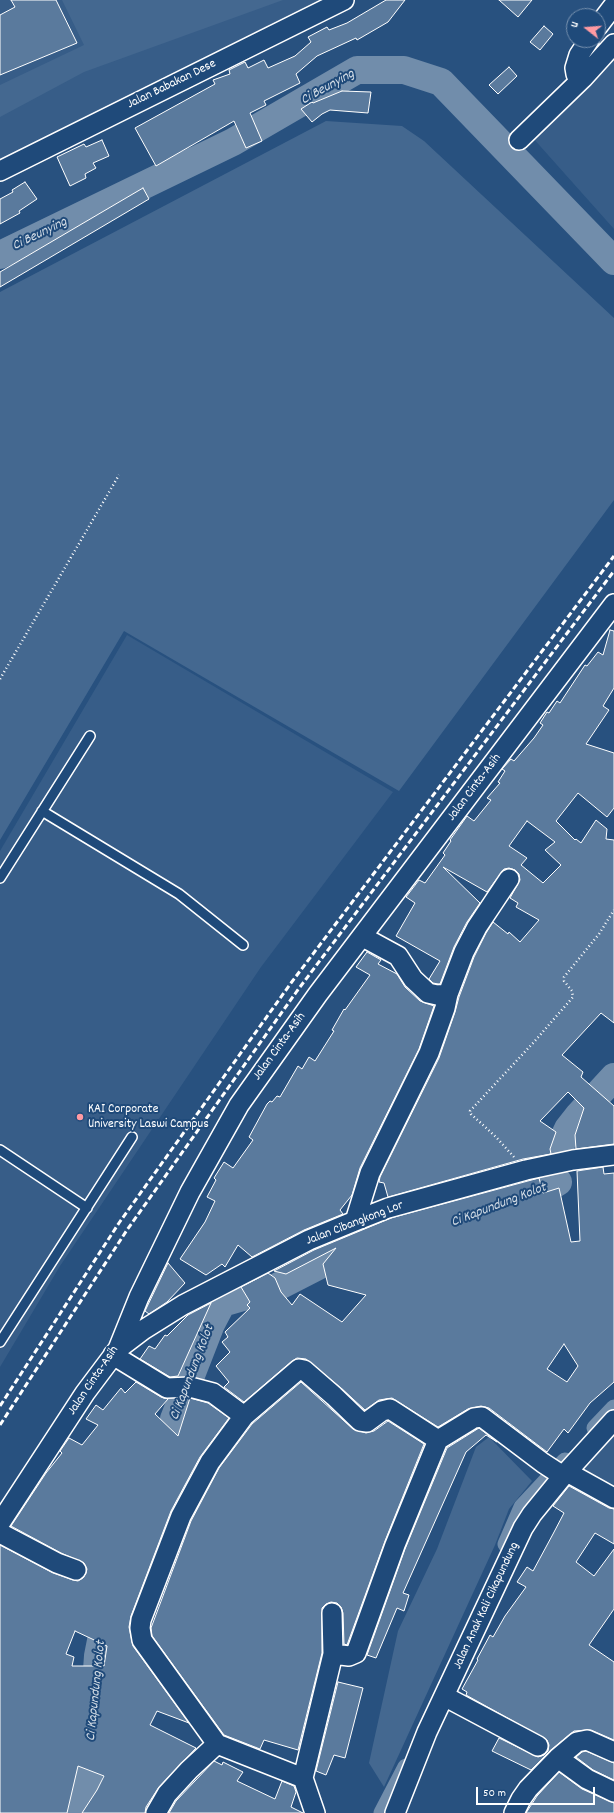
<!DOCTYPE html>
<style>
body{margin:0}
#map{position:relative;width:614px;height:1813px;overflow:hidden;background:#28517f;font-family:Dekko,sans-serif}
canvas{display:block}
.north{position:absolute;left:566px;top:8px;width:40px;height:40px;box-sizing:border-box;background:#1f4a7a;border:1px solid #7992af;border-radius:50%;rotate:287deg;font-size:11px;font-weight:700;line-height:16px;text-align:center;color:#fff}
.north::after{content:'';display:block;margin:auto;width:14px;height:18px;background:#ff9aa2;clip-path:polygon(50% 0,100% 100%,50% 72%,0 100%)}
.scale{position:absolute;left:476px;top:1787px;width:119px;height:18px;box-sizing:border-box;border:2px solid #fff;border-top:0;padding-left:5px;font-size:12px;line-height:14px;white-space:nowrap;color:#fff;-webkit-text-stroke:3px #1f4a7a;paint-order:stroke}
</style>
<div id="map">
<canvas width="614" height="1813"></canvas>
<div class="north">U</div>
<div class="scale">50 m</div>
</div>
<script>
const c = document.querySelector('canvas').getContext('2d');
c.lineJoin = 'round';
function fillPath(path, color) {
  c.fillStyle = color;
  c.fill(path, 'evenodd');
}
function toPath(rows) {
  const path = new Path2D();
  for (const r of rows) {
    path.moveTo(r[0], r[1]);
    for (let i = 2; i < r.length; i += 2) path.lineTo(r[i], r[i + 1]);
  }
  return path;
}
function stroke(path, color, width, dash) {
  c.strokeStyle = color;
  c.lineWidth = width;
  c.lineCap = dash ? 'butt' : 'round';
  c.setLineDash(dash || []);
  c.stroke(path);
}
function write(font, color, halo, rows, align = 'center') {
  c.font = font + ' Dekko,sans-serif';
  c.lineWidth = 4;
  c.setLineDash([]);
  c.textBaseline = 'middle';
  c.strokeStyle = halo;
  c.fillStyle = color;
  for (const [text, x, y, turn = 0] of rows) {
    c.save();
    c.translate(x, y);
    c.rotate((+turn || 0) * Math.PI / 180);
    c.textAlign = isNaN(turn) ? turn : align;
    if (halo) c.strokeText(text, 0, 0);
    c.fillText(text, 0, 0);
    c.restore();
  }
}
fillPath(toPath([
 [0,0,334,0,0,161],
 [614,35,614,229,524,128],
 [127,635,393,792,261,967,60,1266,0,1367,0,851],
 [614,1428,614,1491,580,1466]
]), '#375d88');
fillPath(toPath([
 [62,0,283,0,84,72,0,117,0,85,84,45],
 [326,121,402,126,424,141,614,318,614,500,399,791,124,631,0,840,0,292],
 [489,1437,532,1481,509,1509,495,1545,384,1787,369,1763,398,1631,437,1549,476,1447]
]), '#446890');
stroke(toPath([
 [595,1428,614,1408],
 [506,1544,522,1507,565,1461],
 [382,1813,406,1767]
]), '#718dab', 17);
stroke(toPath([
 [0,255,233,142,357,70,404,70,441,82,614,261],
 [559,1148,568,1129,579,1115,614,1077],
 [507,1203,542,1192,558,1182],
 [167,1468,170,1462,174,1419,211,1324,222,1303,277,1287,351,1249,359,1248],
 [76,1813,90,1771,98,1656,108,1605]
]), '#718dab', 28);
const building = toPath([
 [11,0,56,0,77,43,0,75,0,15,15,7,11,0],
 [386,0,405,0,388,22,357,40,356,38,317,56,296,74,300,83,264,101,266,105,250,113,262,141,246,148,234,121,156,166,135,128,215,84,213,80,230,74,229,70,245,62,248,68,264,60,268,68,295,56,311,42,308,37,327,27,329,30,347,23,386,0],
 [499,0,532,0,518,17,499,0],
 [544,26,553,34,540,50,530,42,544,26],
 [509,67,517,76,498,94,489,85,509,67],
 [342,91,371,92,368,113,330,110,322,114,312,122,301,109,312,102,313,103,342,91],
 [102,140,109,156,93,163,96,168,85,174,86,178,70,186,57,157,84,144,86,147,102,140],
 [25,182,37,199,19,211,20,213,0,224,0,199,13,192,12,190,25,182],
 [143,188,149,199,0,287,0,272,143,188],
 [610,630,614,631,614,688,603,706,609,710,586,744,614,753,614,808,607,817,578,793,556,821,575,840,576,839,581,843,596,820,607,829,606,839,614,840,614,1023,601,1013,562,1055,583,1072,581,1077,614,1106,614,1144,576,1149,575,1135,584,1108,568,1092,540,1121,556,1132,550,1149,551,1154,523,1159,388,1197,384,1183,379,1182,380,1177,439,1058,455,1012,459,997,474,957,486,933,493,922,508,934,509,932,520,942,539,920,516,907,518,903,510,898,520,880,519,874,515,870,509,868,504,869,487,892,443,867,480,903,467,922,454,947,440,984,438,984,433,983,429,979,440,961,396,936,415,903,406,897,419,880,425,883,445,855,443,853,451,841,450,840,467,816,474,821,491,800,487,798,500,783,498,782,505,771,502,769,511,759,514,761,534,738,543,725,540,723,547,712,549,713,557,701,560,703,585,665,587,666,598,652,603,655,610,630],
 [527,821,555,842,545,850,561,865,543,883,521,865,527,858,509,846,527,821],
 [367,952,381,960,378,964,397,974,405,987,420,1001,434,1006,419,1049,360,1168,352,1195,340,1210,343,1214,304,1230,252,1257,238,1245,225,1267,222,1264,206,1275,180,1259,205,1222,215,1201,207,1197,216,1180,214,1178,224,1162,233,1168,253,1140,249,1137,267,1104,270,1101,272,1102,277,1096,280,1097,298,1066,302,1069,309,1057,315,1061,334,1031,332,1030,344,1009,345,1010,370,975,356,967,367,952],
 [603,1167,604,1174,614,1173,614,1382,590,1403,568,1433,564,1429,547,1452,489,1408,481,1406,468,1409,438,1427,392,1398,379,1400,365,1410,341,1388,306,1359,297,1358,292,1361,244,1402,224,1387,229,1382,216,1366,230,1352,222,1342,228,1337,225,1332,250,1308,247,1305,250,1302,241,1287,268,1273,275,1278,281,1292,292,1305,300,1294,342,1322,366,1295,328,1285,323,1264,336,1248,286,1274,274,1271,314,1250,391,1218,539,1178,543,1193,559,1188,571,1242,580,1241,577,1171,603,1167],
 [564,1344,578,1366,567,1382,547,1369,564,1344],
 [168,1263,185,1283,167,1302,149,1314,145,1311,168,1263],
 [211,1303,178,1376,170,1377,140,1359,149,1346,155,1349,165,1335,167,1336,188,1315,211,1303],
 [136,1382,161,1397,168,1399,155,1414,178,1436,190,1398,208,1403,229,1418,200,1457,171,1511,131,1616,129,1627,133,1646,189,1723,157,1711,150,1725,196,1748,159,1787,146,1807,145,1813,82,1813,97,1790,104,1776,78,1766,67,1813,0,1813,0,1545,53,1573,73,1580,78,1581,83,1578,86,1573,87,1569,84,1563,61,1553,11,1526,46,1473,62,1453,60,1451,69,1438,82,1445,98,1425,86,1419,96,1405,103,1410,121,1388,125,1393,136,1382],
 [75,1631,107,1646,104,1666,72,1666,74,1657,66,1654,75,1631],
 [301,1382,353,1429,366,1433,374,1431,388,1421,424,1444,385,1541,347,1645,344,1644,343,1613,341,1607,337,1603,331,1602,326,1604,322,1608,322,1653,298,1750,264,1740,260,1749,224,1735,152,1636,151,1628,191,1521,219,1468,252,1424,301,1382],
 [479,1428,497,1442,486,1435,466,1452,403,1593,409,1595,404,1611,397,1608,376,1658,367,1655,405,1549,447,1448,479,1428],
 [569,1486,609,1508,614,1509,614,1544,595,1533,576,1562,594,1576,614,1549,614,1609,589,1645,614,1662,614,1740,591,1730,574,1731,551,1750,531,1770,492,1751,499,1738,538,1757,544,1755,548,1751,549,1745,547,1740,466,1695,467,1692,462,1689,478,1660,477,1659,490,1635,493,1637,505,1616,526,1587,517,1582,527,1567,533,1571,553,1534,564,1513,553,1506,569,1486],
 [338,1682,363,1688,345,1758,334,1755,326,1775,316,1771,338,1682],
 [586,1751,614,1763,614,1780,593,1770,576,1757,582,1752,586,1751],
 [214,1761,222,1765,223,1762,243,1772,237,1781,275,1799,282,1781,294,1786,296,1792,291,1807,303,1813,169,1813,176,1801,214,1761],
 [559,1772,582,1789,614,1803,614,1813,526,1813,537,1796,559,1772]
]);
fillPath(building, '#5a7a9d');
stroke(building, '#fff', 1);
const lane = toPath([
 [42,811,179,894,243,945],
 [0,878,90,736],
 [0,1150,87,1208],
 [0,1342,132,1137]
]);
const street = toPath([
 [598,26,614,5],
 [583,78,576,74,575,68,579,55,589,40],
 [519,140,583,78,614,44],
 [0,171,344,0],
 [363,937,398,956,413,979,428,993,437,995,448,994],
 [355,1221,370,1173,429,1053,445,1008,448,994,464,952,477,927,509,879],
 [118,1349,143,1330,183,1305,309,1240,355,1221,388,1208,526,1170,573,1160,614,1155],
 [113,1355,167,1388,190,1387,213,1393,244,1416],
 [567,1472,614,1498],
 [0,1523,85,1393,118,1349,139,1297,190,1192,239,1105,318,994,614,604],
 [0,1533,57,1563,76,1570],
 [332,1613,333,1654],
 [444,1696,538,1746],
 [558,1758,587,1779,614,1792],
 [303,1778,333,1654,349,1656,356,1653,395,1545,438,1440,474,1418,482,1417,543,1463,563,1476],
 [156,1813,167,1794,189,1770,217,1744],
 [315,1813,303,1778,217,1744,142,1640,140,1628,141,1620,181,1516,210,1462,244,1416,299,1369,304,1370,334,1396,360,1421,367,1422,382,1411,390,1409,438,1440],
 [395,1813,427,1732,523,1528,532,1514,563,1476,614,1420],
 [514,1813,521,1799,528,1789,558,1758,577,1742,587,1740,614,1752]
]);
stroke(lane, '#fff', 12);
stroke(street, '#fff', 22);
stroke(toPath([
 [0,679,119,475],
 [514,1157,496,1137,471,1114,470,1111,534,1042,573,997,572,991,564,981,564,977,599,934,614,910]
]), '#fff', 2.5, [1, 3]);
stroke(lane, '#1f4a7a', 9);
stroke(street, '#1f4a7a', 19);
stroke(toPath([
 [0,1406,119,1223,291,983,614,556],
 [0,1425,127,1230,297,991,614,571]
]), '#fff', 3, [6, 3]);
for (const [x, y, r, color] of [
 [80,1117,4,"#ff9aa2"]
]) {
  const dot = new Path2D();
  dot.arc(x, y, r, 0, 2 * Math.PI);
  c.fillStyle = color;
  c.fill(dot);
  stroke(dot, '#1f4a7a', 1.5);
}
write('13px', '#fff', '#1f4a7a', [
 ["Jalan Babakan Dese",172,85,-26],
 ["Jalan Cinta-Asih",475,788,-53],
 ["Jalan Cinta-Asih",280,1047,-54],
 ["Jalan Cibangkong Lor",355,1224,-21],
 ["Jalan Cinta-Asih",94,1381,-56],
 ["Jalan Anak Kali Cikapundung",487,1606,-65]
]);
write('13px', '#fff', '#1f4a7a', [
 ["KAI Corporate",88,1110],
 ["University Laswi Campus",88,1125]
], 'left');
write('italic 14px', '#d4dde6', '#1f4a7a', [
 ["Ci Beunying",328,88,-29],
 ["Ci Beunying",40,235,-26],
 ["Ci Kapundung Kolot",499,1206,-21],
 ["Ci Kapundung Kolot",193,1373,-69],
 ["Ci Kapundung Kolot",97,1691,-84]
]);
</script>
